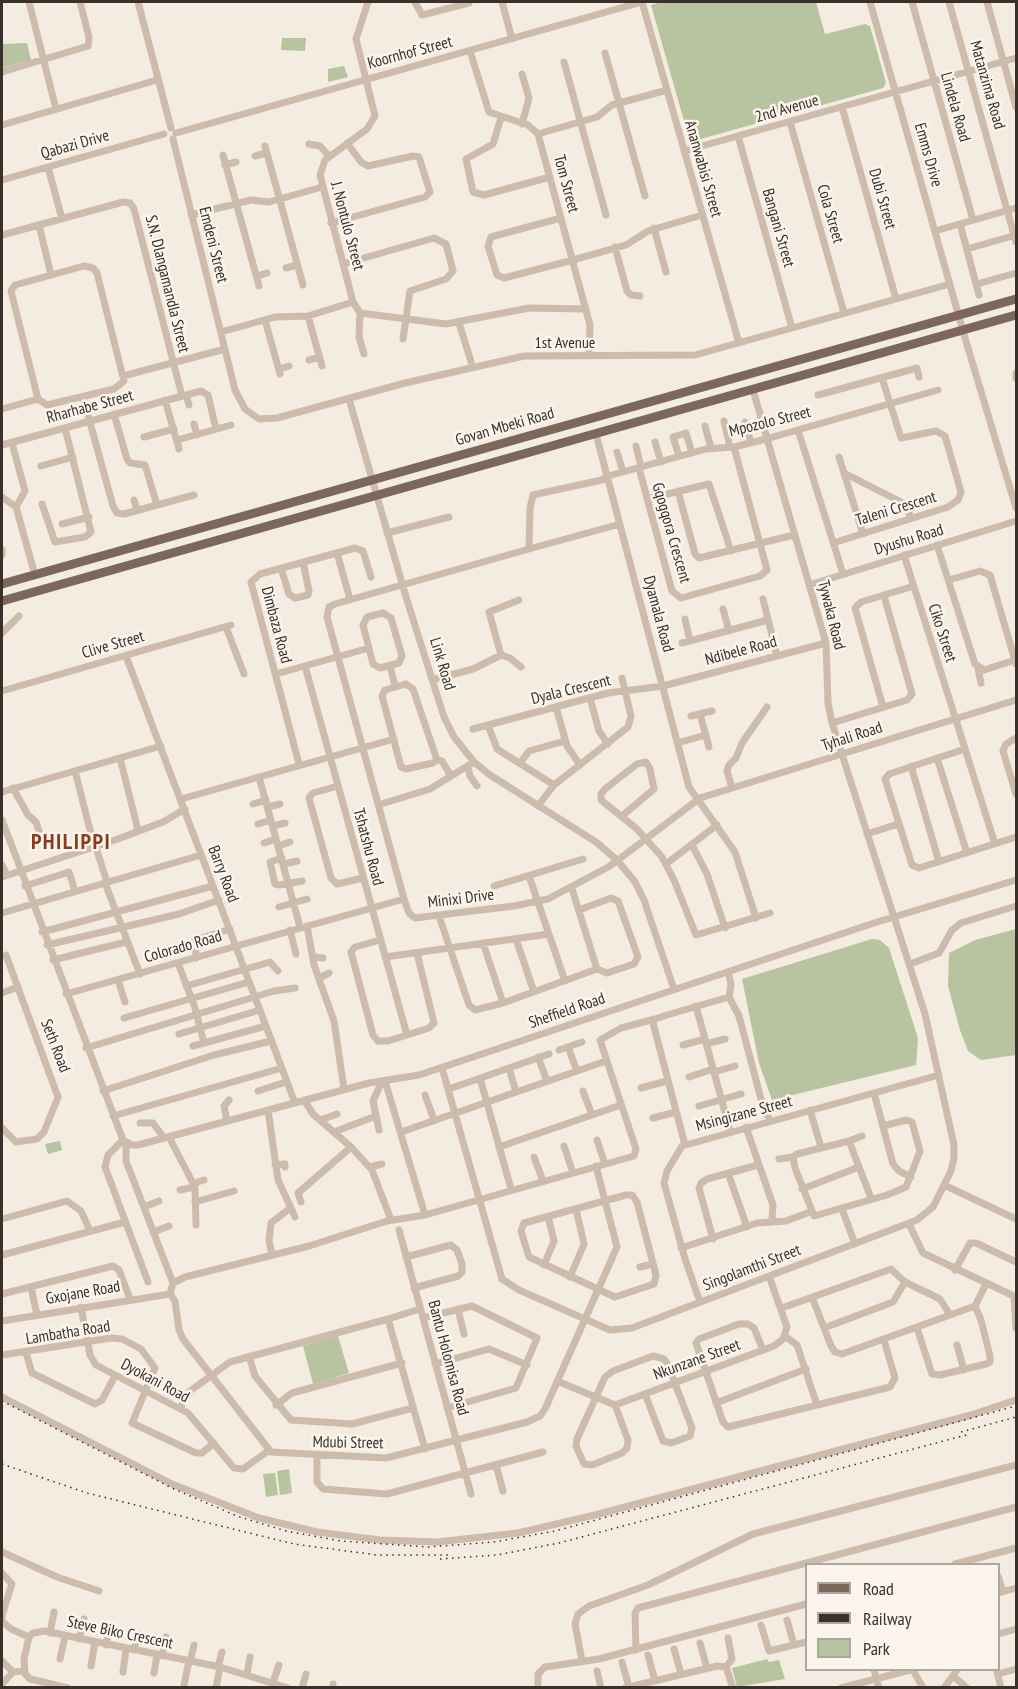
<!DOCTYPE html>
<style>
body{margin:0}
#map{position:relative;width:1018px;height:1689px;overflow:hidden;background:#f4ebe1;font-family:"PT Sans Narrow",sans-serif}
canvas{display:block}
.frame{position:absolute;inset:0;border:3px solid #3b302b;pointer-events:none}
.legend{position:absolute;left:805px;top:1563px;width:195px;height:108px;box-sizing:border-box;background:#fbf5ee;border:2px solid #aea6a0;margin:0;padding:8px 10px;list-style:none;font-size:18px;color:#3b302b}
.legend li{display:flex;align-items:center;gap:12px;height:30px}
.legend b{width:30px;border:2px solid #aea6a0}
</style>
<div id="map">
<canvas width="1018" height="1689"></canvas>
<div class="frame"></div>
<ul class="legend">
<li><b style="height:8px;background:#7d675c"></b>Road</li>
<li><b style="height:8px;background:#3b302b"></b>Railway</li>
<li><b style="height:16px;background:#b8c4a0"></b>Park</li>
</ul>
</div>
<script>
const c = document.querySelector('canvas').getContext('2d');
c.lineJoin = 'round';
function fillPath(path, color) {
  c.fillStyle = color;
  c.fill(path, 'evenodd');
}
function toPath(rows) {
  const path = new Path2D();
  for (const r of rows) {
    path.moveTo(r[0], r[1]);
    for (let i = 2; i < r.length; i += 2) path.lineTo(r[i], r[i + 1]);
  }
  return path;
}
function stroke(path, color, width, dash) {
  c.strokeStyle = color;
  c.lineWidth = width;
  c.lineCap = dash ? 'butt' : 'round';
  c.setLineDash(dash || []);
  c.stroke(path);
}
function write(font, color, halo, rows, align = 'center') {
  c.font = font + ' "PT Sans Narrow",sans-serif';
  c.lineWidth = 5;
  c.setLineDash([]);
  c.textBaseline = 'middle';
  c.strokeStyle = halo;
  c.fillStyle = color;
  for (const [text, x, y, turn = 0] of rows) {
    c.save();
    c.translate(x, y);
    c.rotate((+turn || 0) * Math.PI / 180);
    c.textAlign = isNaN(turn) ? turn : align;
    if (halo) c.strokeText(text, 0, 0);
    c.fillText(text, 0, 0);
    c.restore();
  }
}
fillPath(toPath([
 [662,2,816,2,825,34,865,24,870,26,886,83,883,88,690,142,651,5],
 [282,38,306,38,305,51,281,50],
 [27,43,31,60,2,68,2,44],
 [344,66,348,77,328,82,328,69],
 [1016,929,1016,1055,981,1060,968,1051,960,1030,948,986,949,953,975,940],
 [872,939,880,940,889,948,918,1038,916,1065,772,1100,759,1063,742,979],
 [60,1141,62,1150,48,1154,45,1144],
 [338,1336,349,1373,313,1384,303,1346],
 [289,1469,292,1493,280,1495,277,1471],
 [275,1473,278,1495,266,1497,263,1474],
 [767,1659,769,1662,779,1660,785,1679,737,1687,732,1668]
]), '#b8c4a0');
stroke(toPath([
 [29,2,56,109],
 [138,2,171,128],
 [368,2,356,39,375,116,367,129,325,160,320,175,353,302,360,313,446,324,529,308,586,309],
 [415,2,422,15,469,3],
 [502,2,512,39],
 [870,2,965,338,1016,508],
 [912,2,973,220],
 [949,2,1016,242],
 [987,2,1016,107],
 [470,51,489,112,528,125,538,134,590,325,589,356],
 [605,53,645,196],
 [564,62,606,215],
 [2,72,88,46,89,37,80,2],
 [842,107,896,299],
 [501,118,493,144,466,159,473,192,484,195,550,177],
 [790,122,844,313],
 [522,124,529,98,522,74],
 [2,125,157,80],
 [176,133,642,2,739,343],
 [538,134,597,117,612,105,667,90],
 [738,136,792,328],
 [173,139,235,390,245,409,259,419,277,418,405,383,524,356,695,355,950,284],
 [309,144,320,146,329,156],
 [265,146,303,285],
 [684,151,1016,58],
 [223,155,259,286],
 [255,156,266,153],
 [225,165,236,162],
 [48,167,62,219],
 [2,180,164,134],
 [191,215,251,200,269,202,322,187],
 [561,218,491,237,488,246,497,275,504,278,573,260,626,245,648,231,702,215],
 [331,223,425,197,430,192,419,157,413,156,368,166,361,162,347,143],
 [960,224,979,295],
 [39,225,51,275],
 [654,228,666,272],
 [935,231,1016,208],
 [2,235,123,202,130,203,134,209,182,396],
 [615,247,627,291,631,295,640,296],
 [967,249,1016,235],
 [343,264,434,238,446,244,453,271,446,279,410,291,403,339],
 [84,266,93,268,97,273,124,381,114,389,47,405,38,399,11,291,15,285,84,266],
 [286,268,297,265],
 [257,276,267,273],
 [977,284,1016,273],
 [360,313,359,337,364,354],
 [308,316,322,366],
 [265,320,280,374],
 [459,323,473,368],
 [221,332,275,317,308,316,353,302],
 [309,360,320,357],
 [279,369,289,366],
 [1016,373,1016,378],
 [123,376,225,349],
 [938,390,766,439,734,447,706,449,608,476,602,480,537,494,533,495,530,508,529,549,335,604,329,607,327,617,404,899,409,913,415,918,514,906,548,899,610,866,700,798,1016,700],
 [186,395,189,405],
 [818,395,917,368,919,377],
 [83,397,113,506,117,513,124,514,194,495],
 [349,399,406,597,444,717,454,737,474,762,490,775,596,842,618,861,635,882,644,900,674,989],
 [165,400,179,449],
 [2,409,38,399],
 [114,414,127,459,130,463,145,465,157,505],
 [724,421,730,447],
 [745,422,751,443],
 [194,424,197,435],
 [705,426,711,448],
 [798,430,843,574],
 [596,434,689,787,735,852,756,918],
 [144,437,174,429],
 [177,440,231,425],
 [655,442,661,462],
 [12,443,25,491,16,507],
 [2,445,201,391,208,395,216,429],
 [636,446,641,467],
 [617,452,623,472],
 [679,456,673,437,686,433,692,453],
 [839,457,863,534],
 [41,466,73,457],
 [639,468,672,591,681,598,760,576,767,570,734,447],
 [844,473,905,504,911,518],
 [678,491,695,554,699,558,794,535],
 [2,497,16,507,35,575],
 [647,499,709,484,731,551],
 [134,500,137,510],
 [42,504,55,542,85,537,91,532,65,428],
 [62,524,89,517],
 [387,533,449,517],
 [833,543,948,507,958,500,961,492,945,436,936,431,901,438,882,378],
 [937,545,975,664,984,670,1015,660],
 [529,549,620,524],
 [2,550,2,555],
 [337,553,350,599],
 [904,555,995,844],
 [281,568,289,594,295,598,308,595,309,591,303,562],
 [949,580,980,571,990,575,1016,664],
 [809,585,1016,521],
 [763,599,777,656],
 [723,609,729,631],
 [383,613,391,618,402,656,399,663,380,668,373,664,363,625,367,617,383,613],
 [685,619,690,641],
 [226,627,244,674],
 [2,633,19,616],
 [682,643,768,620],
 [501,655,489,612,519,600],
 [126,656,295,1103],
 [305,666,407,1035],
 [390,666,395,686],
 [978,668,981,683],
 [276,674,369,648],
 [432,680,473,669,501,655,510,658,521,667],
 [406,684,413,689,437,760,433,763,406,769,401,767,382,696,385,690,406,684],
 [2,691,231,625],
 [590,698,599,731,608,744],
 [556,707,567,746,580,765],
 [883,707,855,608,861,602,914,586],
 [700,714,709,747],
 [691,716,712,711],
 [832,723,907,700,912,694,884,596],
 [488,725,497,749,554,785],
 [473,729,608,693,663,686,826,643],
 [1016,738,1006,744,1003,751,1016,794],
 [677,743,706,735],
 [965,749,889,774,885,779,912,865,919,868,1016,837],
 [120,758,138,830],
 [937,758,967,853],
 [437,760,442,761,451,776],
 [520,763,529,751,565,741],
 [299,764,251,582,260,574,355,548,363,551,371,577],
 [911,766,939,862],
 [468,767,470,776,477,786],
 [75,771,89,826,107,882],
 [259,777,300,927],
 [338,786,313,793,309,798,331,878,337,884,363,878],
 [13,788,28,815,36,822,41,837],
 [732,788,727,771,729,765,736,758,742,743,767,707],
 [2,792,161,746],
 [181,799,394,739],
 [253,804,266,800],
 [378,805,430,789,474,762],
 [538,806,554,785,628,727,631,716,622,678],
 [268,807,280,804],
 [622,816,654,789,650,769,646,762,637,764,605,789,601,794,601,800,637,829,662,857,674,880,696,935,770,913],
 [2,820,123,1140],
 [258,824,271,820],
 [273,826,285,823],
 [867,834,898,824],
 [264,843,276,839],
 [692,845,707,874,725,928],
 [278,846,290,842],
 [282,858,270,862,275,884,280,885,302,881],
 [284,864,297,861],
 [666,864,717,825],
 [2,865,7,875],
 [529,876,565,981],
 [2,877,115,840,163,822,185,809],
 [105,883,140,974],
 [25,886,69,872,75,891],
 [494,886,583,859],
 [572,889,597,969],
 [279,907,307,899],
 [579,910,611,898,618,901,638,957,634,964,607,973,597,969],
 [2,913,201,855],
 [439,916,469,1005,475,1010,503,1003,597,969],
 [307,926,314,965,334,1021,344,1089],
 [290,930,296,954],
 [42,932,213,886],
 [516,939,534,992],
 [380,940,355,947,351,952,373,1035,378,1041,388,1041,429,1028,434,1023,417,953],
 [483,943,503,1003],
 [47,945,179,914,219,900],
 [313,957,323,958],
 [385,957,549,934],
 [196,958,195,940,230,929],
 [53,960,126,942],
 [178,963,195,1008,204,1043],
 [910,964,939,953,952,930,961,923,1016,906],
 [728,972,731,984,729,997,739,1016,761,1099,770,1121],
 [319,978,329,973],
 [118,980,125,1002],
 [186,986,270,962,278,971],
 [2,993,18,987],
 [66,994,404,899],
 [696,1006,730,1131],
 [124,1018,249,982],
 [179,1034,260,1010],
 [706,1044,725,1039],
 [683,1045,705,1039],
 [193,1046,266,1026],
 [568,1047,577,1071],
 [86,1048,274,991,295,988],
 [559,1050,582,1042],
 [538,1057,547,1081],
 [442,1068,502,1279,519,1290,610,1330,632,1328,917,1220,933,1207,951,1171,954,1158,954,1145,925,1014,832,723,828,703,826,643,753,390],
 [509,1068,516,1092],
 [714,1072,735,1066],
 [689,1077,713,1069],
 [480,1078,511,1189],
 [385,1081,425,1215],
 [641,1088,667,1081],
 [449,1089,549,1054],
 [103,1091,214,1055,271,1041],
 [258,1091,286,1082],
 [583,1091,592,1115],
 [874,1093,893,1164,899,1171,911,1177],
 [425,1095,434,1120],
 [304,1100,313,1114,351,1147,372,1170,391,1220],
 [699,1106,741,1094],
 [268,1110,278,1180,295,1217],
 [810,1110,821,1147],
 [113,1116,282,1068],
 [653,1118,676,1112],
 [321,1120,337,1114],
 [227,1121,224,1106,229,1100],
 [140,1123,153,1123,164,1138],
 [746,1127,773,1205,772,1220],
 [2,1128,16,1142,37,1139,44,1132,58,1097,6,955],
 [379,1130,373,1101,382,1081],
 [334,1132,376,1116],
 [401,1132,606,1061],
 [169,1137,195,1187,196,1225],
 [123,1140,132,1145,138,1145,369,1083,419,1075,874,923,1016,880],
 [123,1140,108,1155,105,1167,148,1282],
 [597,1140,605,1164],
 [849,1141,862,1136],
 [126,1144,126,1161,173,1283],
 [685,1145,653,1023,655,1019,667,1015,729,997],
 [564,1146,573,1173],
 [499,1147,621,1105],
 [534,1157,543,1181],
 [779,1159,793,1157],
 [275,1165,285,1164,285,1167],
 [370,1167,382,1164],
 [728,1173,747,1227],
 [194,1183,204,1180],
 [944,1185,1016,1219],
 [802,1189,859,1167],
 [180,1190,195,1187],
 [626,1195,632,1195,637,1202,656,1275,654,1284,615,1297,529,1257,521,1231,524,1223,626,1195],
 [871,1198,849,1141,797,1154,793,1157,795,1168,814,1216,887,1195,906,1187,920,1151,912,1122,906,1120,883,1126],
 [195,1202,234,1191],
 [301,1202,298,1193,351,1147],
 [144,1207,159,1201],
 [842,1209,855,1244],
 [2,1219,67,1201,81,1211,90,1231],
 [909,1224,923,1253,1016,1297],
 [399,1230,471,1494],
 [153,1232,169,1226],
 [713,1239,699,1188,701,1183,707,1179,758,1165],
 [681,1248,757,1223,786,1221,810,1212],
 [272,1254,269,1241,271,1223,289,1209],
 [2,1255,125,1222],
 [406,1257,451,1245,457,1250,462,1264,462,1272,458,1276,414,1288],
 [544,1265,554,1241,548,1216],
 [640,1267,653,1264],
 [955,1270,970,1243,976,1243,1016,1262],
 [570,1277,584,1244,576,1209],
 [31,1287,37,1315],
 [2,1294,113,1266,119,1270,130,1299],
 [170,1294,175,1301,179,1330,183,1339,271,1452,386,1458,527,1422,540,1416,545,1409,617,1247,596,1166],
 [170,1294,173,1283,185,1277,309,1246,387,1221,425,1215,634,1156,636,1149,600,1040,621,1028,655,1019],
 [812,1297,831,1346,835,1352,842,1354,975,1306,986,1284],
 [1014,1297,1016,1328],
 [700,1302,685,1259,664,1183,667,1171,682,1146,939,1075],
 [81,1307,90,1355,96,1365,188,1413,234,1468,243,1469,268,1451],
 [782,1308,891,1269,905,1282,940,1299,950,1315],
 [458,1309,464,1334],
 [423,1318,472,1306,537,1338,516,1388,447,1408],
 [388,1319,420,1309],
 [2,1321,170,1294],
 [824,1328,893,1302,905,1282],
 [917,1328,932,1374,940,1375,986,1364,990,1362,990,1356,981,1320,975,1306],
 [785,1336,797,1345,817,1405],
 [957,1345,964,1370],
 [763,1350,754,1328,748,1324,739,1324,699,1339,696,1343,723,1422,728,1427,890,1387,895,1378,884,1340],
 [26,1353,32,1373,95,1404,102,1400,115,1376],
 [2,1355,111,1338,122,1339,141,1349,155,1368,132,1423,196,1453,202,1453,214,1443],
 [249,1356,255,1376,291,1420,352,1424,413,1408],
 [435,1364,489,1349,527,1365],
 [557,1381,615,1405,774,1346,783,1339,787,1327,769,1276],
 [2,1397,172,1484,259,1518,317,1532,380,1540,437,1542,518,1533,595,1515,971,1415,1016,1400],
 [716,1403,806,1369],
 [276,1405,292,1393,402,1363],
 [615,1405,628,1440,627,1448,622,1453,592,1465,584,1464,576,1446,577,1439,605,1377,613,1371,653,1356,664,1359,668,1365,692,1428,690,1436,671,1443,663,1441,645,1394],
 [180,1408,190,1391,230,1362,388,1319,425,1449],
 [317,1456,317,1482,323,1489,387,1494,543,1452],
 [496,1465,503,1491],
 [2,1552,57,1577,99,1591],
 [955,1564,1016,1548],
 [2,1573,12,1584,2,1615],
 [998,1576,1003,1592],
 [998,1593,1016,1588],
 [2,1616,2,1621,11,1629,29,1637],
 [787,1620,794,1645],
 [761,1625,769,1651,806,1642],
 [50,1633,54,1612],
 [998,1634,1016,1629],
 [79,1639,84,1619],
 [700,1643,707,1668],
 [106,1645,110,1627],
 [674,1649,681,1674],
 [134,1650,138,1634],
 [636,1650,635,1613,638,1608,1016,1507],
 [648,1655,655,1681],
 [162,1656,166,1637],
 [60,1659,65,1636],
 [2,1661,13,1672,23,1671],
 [582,1661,575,1624,578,1614,589,1606,648,1585,753,1534,1016,1465],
 [190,1662,194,1645],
 [622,1662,629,1687],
 [91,1666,95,1642],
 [218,1667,222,1652],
 [726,1667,732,1659,728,1638],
 [726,1667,733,1688],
 [874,1670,879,1688],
 [913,1670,923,1688],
 [597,1671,601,1688],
 [123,1672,126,1649],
 [997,1672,1001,1688],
 [154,1673,157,1655],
 [247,1674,250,1657],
 [998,1674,1016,1669],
 [953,1676,967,1688],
 [273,1682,279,1665],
 [2,1684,13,1672],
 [184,1685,189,1661],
 [68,1688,30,1679,25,1674,24,1659,29,1637,33,1633,44,1631,220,1667,288,1688],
 [216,1688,220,1667],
 [302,1688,306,1674],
 [332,1688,333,1684],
 [538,1688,538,1674,545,1667,599,1659,806,1604],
 [625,1688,717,1666,726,1667],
 [841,1688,910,1670],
 [944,1688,957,1670]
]), '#cdbbac', 7);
stroke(toPath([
 [2,584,1016,299],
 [2,601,1016,315]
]), '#7d675c', 9);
stroke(toPath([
 [2,1401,174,1489,237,1516,286,1531,341,1541,428,1547,494,1542,555,1531,1016,1406],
 [961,1432,1016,1417],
 [2,1464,87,1493,294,1544,377,1555,449,1555],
 [440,1559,497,1555,559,1543,970,1434]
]), '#3b302b', 1.5, [1.5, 4.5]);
write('16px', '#3b302b', '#fbf5ee', [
 ["Koornhof Street",410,53,-15],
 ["Matanzima Road",987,85,74],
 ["Lindela Road",955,107,74],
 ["2nd Avenue",787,109,-16],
 ["Qabazi Drive",75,145,-16],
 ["Emms Drive",928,155,74],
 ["Ananwabisi Street",703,169,74],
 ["Tom Street",566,184,75],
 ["Dubi Street",882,199,74],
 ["Cola Street",830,214,74],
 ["J. Nontulo Street",347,226,75],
 ["Bangani Street",778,228,74],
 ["Emdeni Street",213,245,76],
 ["S.N. Dlangamandla Street",167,284,76],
 ["1st Avenue",565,343],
 ["Rharhabe Street",90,407,-15],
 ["Mpozolo Street",770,422,-14],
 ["Govan Mbeki Road",505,427,-16],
 ["Taleni Crescent",896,509,-17],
 ["Gqogqora Crescent",671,533,74],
 ["Dyushu Road",909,540,-17],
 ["Dyamala Road",658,614,75],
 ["Tywaka Road",831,615,76],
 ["Dimbaza Road",276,625,75],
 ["Ciko Street",942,633,72],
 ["Clive Street",113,645,-16],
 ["Ndibele Road",741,651,-15],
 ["Link Road",442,664,73],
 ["Dyala Crescent",571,690,-14],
 ["Tyhali Road",852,737,-18],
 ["Tshatshu Road",368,847,75],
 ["Barry Road",223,874,69],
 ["Minixi Drive",461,899,-7],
 ["Colorado Road",183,947,-16],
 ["Sheffield Road",567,1011,-19],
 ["Seth Road",55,1046,69],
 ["Msingizane Street",744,1114,-15],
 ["Singolamthi Street",752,1268,-21],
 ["Gxojane Road",83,1293,-10],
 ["Lambatha Road",68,1333,-9],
 ["Bantu Holomisa Road",448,1358,75],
 ["Nkunzane Street",697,1360,-20],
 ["Dyokani Road",155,1381,28],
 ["Mdubi Street",348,1443,1],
 ["Steve Biko Crescent",120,1633,12]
]);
c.letterSpacing = '1.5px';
write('bold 22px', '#8c3b22', '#fbf5ee', [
 ["PHILIPPI",71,843]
]);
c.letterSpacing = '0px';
</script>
